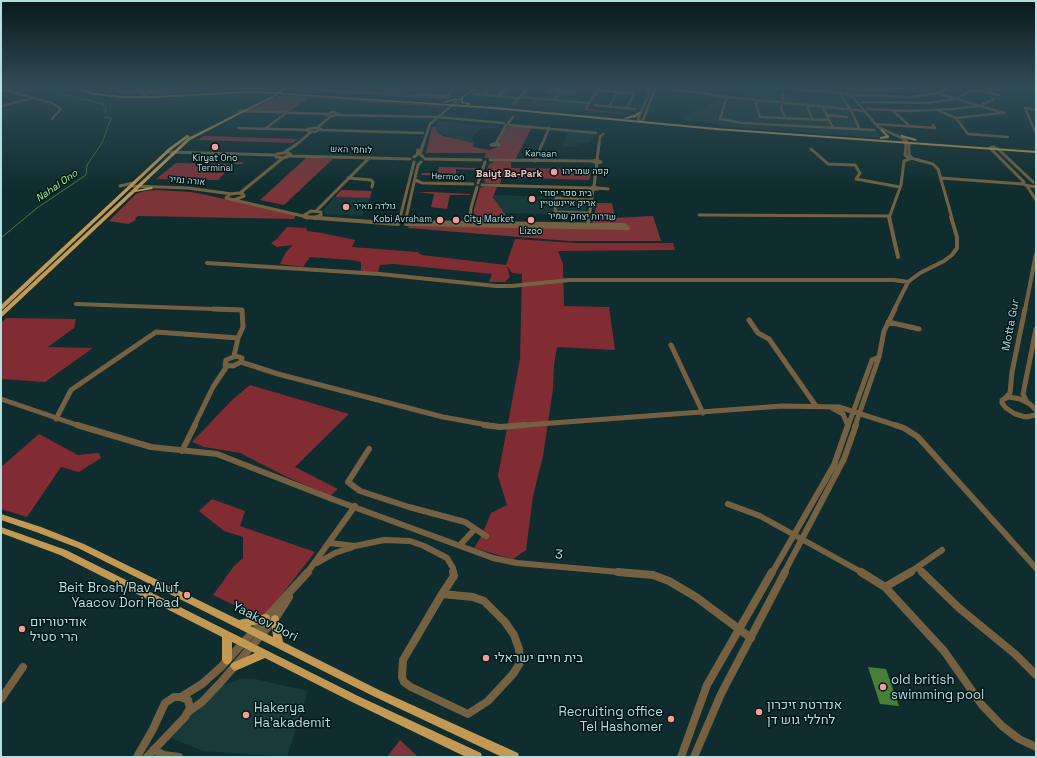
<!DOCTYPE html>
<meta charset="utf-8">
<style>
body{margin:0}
#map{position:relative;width:1037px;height:758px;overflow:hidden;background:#0f2d2e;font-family:"Space Grotesk",sans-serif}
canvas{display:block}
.frame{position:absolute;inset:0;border:2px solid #b4dee0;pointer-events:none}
</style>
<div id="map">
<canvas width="1037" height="758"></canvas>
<div class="frame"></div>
</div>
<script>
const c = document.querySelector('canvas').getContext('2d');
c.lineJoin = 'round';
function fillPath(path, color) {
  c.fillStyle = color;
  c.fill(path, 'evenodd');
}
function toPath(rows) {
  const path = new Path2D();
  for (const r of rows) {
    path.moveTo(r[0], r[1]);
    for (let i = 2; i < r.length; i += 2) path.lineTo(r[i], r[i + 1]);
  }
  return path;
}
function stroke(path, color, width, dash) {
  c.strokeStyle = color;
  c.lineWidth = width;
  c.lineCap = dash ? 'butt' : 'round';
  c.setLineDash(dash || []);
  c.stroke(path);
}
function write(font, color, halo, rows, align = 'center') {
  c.font = font + ' "Space Grotesk",Heebo,sans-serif';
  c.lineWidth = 3;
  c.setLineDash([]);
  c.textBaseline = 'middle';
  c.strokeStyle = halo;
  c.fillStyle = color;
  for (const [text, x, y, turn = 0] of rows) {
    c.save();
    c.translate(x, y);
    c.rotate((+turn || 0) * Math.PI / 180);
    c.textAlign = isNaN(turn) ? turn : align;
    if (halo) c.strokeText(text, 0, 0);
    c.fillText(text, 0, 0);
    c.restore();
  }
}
fillPath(toPath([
 [352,87,419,87,415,93,350,89],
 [752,91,845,101,861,129,875,130,881,138,726,127,713,123,683,120,691,112,703,109,722,96,733,96,744,95],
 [533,99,585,103,581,109,527,105],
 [438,121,487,126,490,124,502,127,480,129,471,138,479,144,464,142,438,133,435,128],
 [568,132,593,134,595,135,589,143,578,143,576,147,562,146],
 [493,195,587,198,586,215,504,213],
 [334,197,370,198,362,216,325,214,323,211],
 [243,678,255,679,308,691,287,757,203,751,171,738,210,693,230,682]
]), '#183a3b');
fillPath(toPath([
 [136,87,200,87,211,89,219,87,276,87,273,89,237,89,151,95,118,93],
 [551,87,579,87,573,95,562,94,556,101,552,100,557,94,546,93],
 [289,88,381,92,448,97,451,100,286,89],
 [283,95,372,100,442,106,441,107,308,98,288,112,246,111,269,99],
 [512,126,532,127,515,160,484,158,486,153,426,153,432,127,435,127,438,133,443,136,474,143,473,147,490,150,500,146,498,142,506,127],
 [204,136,298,139,293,143,198,140],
 [307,157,333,159,284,205,260,200],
 [234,162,244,162,242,164,233,164,218,180,156,179,176,163,232,164],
 [495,162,511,162,511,168,592,169,589,180,502,177,500,184,485,183,484,179,489,164],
 [439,167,478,168,478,170,456,169,456,176,421,175,421,173,437,173],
 [484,187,497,187,493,197,510,221,473,222,474,209,480,188],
 [157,190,191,192,211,196,296,215,294,219,138,216,135,218,136,220,128,224,109,221,136,194,144,191],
 [341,190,372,191,370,198,335,197],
 [417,192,431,192,470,194,470,195,450,195,447,209,431,207,434,194],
 [597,203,612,203,615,218,653,216,661,241,569,241,408,228,410,223,591,229],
 [400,740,418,757,387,757]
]), '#7d3438');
fillPath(toPath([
 [513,102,521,104,578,110,588,109,636,115,498,103,511,104],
 [287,227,306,228,307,231,322,233,355,240,352,247,417,252,422,255,506,265,515,239,575,243,673,243,675,250,558,251,563,264,564,306,609,307,615,350,557,347,554,365,553,389,543,456,533,496,526,550,513,559,474,548,482,535,491,513,507,505,498,476,520,359,522,274,512,273,507,266,510,277,505,282,489,282,492,274,394,264,380,265,378,272,361,271,361,262,351,260,310,257,303,267,280,264,286,252,293,245,277,247,271,243,277,239],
 [6,318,76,319,74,328,48,347,93,348,45,382,1,379,1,323],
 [250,385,349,414,295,467,338,489,330,496,287,477,240,453,204,447,192,442,232,400],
 [39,434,78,455,99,453,101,458,79,472,61,467,27,517,1,509,1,467],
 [212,499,245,511,240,526,315,552,263,619,213,595,234,566,243,558,243,537,224,531,199,511]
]), '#812b33');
fillPath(toPath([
 [868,667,886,669,899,706,880,704]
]), '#487e37');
stroke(toPath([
 [57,93,103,104,106,108,105,113],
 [1,238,37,208,86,175,87,165,102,143,111,118,104,117]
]), '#487e37', 1);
stroke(toPath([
 [658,87,727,97,866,111],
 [776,87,845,94],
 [978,87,990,89,991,91],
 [1028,87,1036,89],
 [847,88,879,90,914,87],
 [1,89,52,103,61,109,52,119],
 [152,89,177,87],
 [648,89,650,91,638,119,640,122,643,120,655,89],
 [597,90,634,94,627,108],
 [936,93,1004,113],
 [416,94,443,96],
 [474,94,519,98],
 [840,94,851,110,859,128],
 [845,94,850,94,854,95,849,96,845,94],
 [447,95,451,96,443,97,447,95],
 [448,95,454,87],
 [482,95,491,87],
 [783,95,781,110,786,118],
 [854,95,912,97,936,93,943,91,948,87],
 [498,96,508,87],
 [852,96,878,127,902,138,906,145],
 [142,97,154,88],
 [520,97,589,103],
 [727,97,720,119,742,123,874,130],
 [758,100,756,104,760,117,828,120],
 [515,102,530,87],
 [862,102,927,103,956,99,973,90,999,95],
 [594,105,635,109],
 [807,105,812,119],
 [1,106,33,98],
 [609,107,617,93],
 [823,107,833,128],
 [586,108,599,88],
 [1025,108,1036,133],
 [1025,108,1036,110],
 [868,109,909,111,952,109,979,106,994,99],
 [239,111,326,114],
 [893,111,910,126],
 [939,111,956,118,968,134,1008,137],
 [333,112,339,114,333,116,326,115,333,112],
 [339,115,437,117,504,123],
 [826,115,847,117],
 [956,118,1002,113],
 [508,123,513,117],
 [875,124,935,128,933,125],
 [509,125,596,133],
 [238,128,307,130],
 [315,128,321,129,315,132,307,131,308,129,315,128],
 [317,128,331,116],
 [265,129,286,113],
 [321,130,423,133],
 [902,136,910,145],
 [496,143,506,125],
 [496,143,499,145,491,145,493,144,496,143],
 [296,145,311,132],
 [423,145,430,124,462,97,478,87],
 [542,145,549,128],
 [599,145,600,137,603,134]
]), '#756141', 2.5);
stroke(toPath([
 [493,144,491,145,499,145,498,144],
 [906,144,905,155,907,157,933,164,938,169,952,218],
 [909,144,909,155,912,158],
 [811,149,828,164,855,165,860,173,856,179,900,187],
 [167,152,276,155],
 [285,152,297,144],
 [283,153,289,153,291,155,283,158,276,157,277,154,283,153],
 [290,156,410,159],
 [414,157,417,155,418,150],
 [423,157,420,154,423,144],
 [425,159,481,160],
 [490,160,592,161],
 [597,160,599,144],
 [597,160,601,162,597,163,592,161,597,160],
 [535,161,542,144],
 [348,178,371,180,373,182,372,187],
 [941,178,1023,184],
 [415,180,422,183,473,184],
 [1024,182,990,148,993,147,998,149,1033,182],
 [478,183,485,162],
 [482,185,589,188],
 [1025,185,1036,187],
 [120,186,133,183],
 [131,186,188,188,232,194],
 [594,186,597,163],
 [594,186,598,189,589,189,594,186],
 [1027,186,1036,200],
 [598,188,608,189],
 [238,193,243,194,244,196,234,200,226,198,230,194,238,193],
 [240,193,283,158],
 [234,200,303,216],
 [316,211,369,158],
 [590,213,555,212,556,198,592,200],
 [699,215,889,216],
 [307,218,303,216,311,211,321,212,321,215,314,218],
 [400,218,414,162],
 [406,218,418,165,421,162],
 [470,218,471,208,477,187],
 [589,218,593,190],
 [889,218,901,185,904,161,912,158]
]), '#756141', 3);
stroke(toPath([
 [305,217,398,224],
 [406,217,407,220],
 [889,217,898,257],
 [314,218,316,217],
 [399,220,400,217],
 [470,223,470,217],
 [406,224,628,228,624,225,408,222],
 [588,225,589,217],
 [207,263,380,274,496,286,512,286,569,280,894,280,908,282],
 [76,304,240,310],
 [894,310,908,282,920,273,944,261,952,255,957,248,957,237,951,217],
 [1025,310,1036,254]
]), '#756141', 4);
stroke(toPath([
 [213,309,242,310,243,327,238,338],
 [749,320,758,333,769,339,816,406],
 [888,322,919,329],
 [671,345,703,413],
 [236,356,242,358,241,362,233,366,225,365,226,360,236,356],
 [241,362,278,374,443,417,493,426],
 [1005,398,1010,393,1012,372,1025,309],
 [1,399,80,426],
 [1027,402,1023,394,1036,329],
 [830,407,843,414,848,426],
 [1036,410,1030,404,1020,399,1009,397,1002,400,1002,403,1006,408,1015,414,1026,417,1036,415],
 [56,419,71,390,156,332,238,338,234,356],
 [194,426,213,387,227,366],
 [512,426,782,406,839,407,898,426],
 [848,426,872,360,879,357],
 [855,426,879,357,884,331,895,309]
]), '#756141', 5);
stroke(toPath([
 [77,425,151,447,217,454,332,499,493,558,517,563,630,573],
 [484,425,500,427,525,425],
 [895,425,904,428,918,437,1036,568],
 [369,449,348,482,360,491,409,507,465,522,486,536],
 [182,451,195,425],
 [728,504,760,516,863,573],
 [330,543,355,546,384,540,410,541,424,546,447,558,453,568,454,573],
 [460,545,475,529],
 [317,563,335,553,353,547],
 [918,568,923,573],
 [307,573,355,506],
 [772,573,834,465,848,425],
 [784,573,844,459,856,425],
 [909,573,942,550]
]), '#756141', 6);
stroke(toPath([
 [618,572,653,575,669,581,696,597,751,638],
 [861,572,885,587,944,651,982,705,1002,726,1019,739,1036,747],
 [922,572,959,608,1015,654,1036,675],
 [885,587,911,572],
 [442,594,473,597,484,601,505,622,514,635,519,649,520,663,513,674,488,701,468,714,411,687,404,682,402,677,403,660,442,594],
 [442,594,454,576,453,572],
 [181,697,202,684,221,667,308,572],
 [1,699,23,667],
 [188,712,202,702,221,682,275,619,289,597],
 [153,750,164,755,179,757],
 [137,757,153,729,165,703,174,697,181,697,188,700,190,708,185,717,147,757],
 [681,757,707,685,772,572],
 [694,757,721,694,785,572]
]), '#756141', 8);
fillPath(toPath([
 [72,87,76,87,94,93,121,96,156,96,246,91,278,92,285,87,288,87,281,93,494,107,716,128,1036,151,1036,153,716,130,494,109,279,94,190,140,137,190,151,187,153,188,152,189,135,192,3,316,1,317,1,312,188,138,276,94,246,93,156,98,121,98,94,95,72,87],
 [461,96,463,97,463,102,470,103,470,105,461,103,461,96],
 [456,98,457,100,444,103,443,102,456,98],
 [639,112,641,113,636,117,625,119,624,118,634,115,639,112],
 [882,129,889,136,889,138,880,139,880,137,886,136,880,130,882,129],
 [187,135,190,136,171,150,3,309,1,310,1,305,169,148,187,135],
 [902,135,916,139,917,140,915,141,901,137,901,135,902,135],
 [1,514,41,527,84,544,239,620,266,614,269,615,270,618,269,621,250,626,273,637,271,619,272,616,275,615,278,616,283,642,379,690,518,753,519,757,502,757,373,696,78,548,36,532,1,520,1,514],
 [1,527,66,550,358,696,481,753,482,757,466,757,352,702,265,658,235,671,232,669,230,666,232,663,255,653,232,642,232,660,230,663,227,665,224,663,222,660,222,637,60,555,1,533,1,527]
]), '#c39954');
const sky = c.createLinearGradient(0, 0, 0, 193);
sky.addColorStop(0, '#081919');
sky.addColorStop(0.45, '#314c57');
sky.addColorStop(1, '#314c5700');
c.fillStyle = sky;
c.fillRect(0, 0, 1037, 193);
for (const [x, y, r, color] of [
 [215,147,4,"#f59b9c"],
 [554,172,4,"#f59b9c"],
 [532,199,4,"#f59b9c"],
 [346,207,4,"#f59b9c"],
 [440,220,4,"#f59b9c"],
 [456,220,4,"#f59b9c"],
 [531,220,4,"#f59b9c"],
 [187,595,4,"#f59b9c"],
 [22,629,4,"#f59b9c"],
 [486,658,4,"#f59b9c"],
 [883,687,4,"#f59b9c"],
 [759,712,4,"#f59b9c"],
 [246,715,4,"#f59b9c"],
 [671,719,4,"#f59b9c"]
]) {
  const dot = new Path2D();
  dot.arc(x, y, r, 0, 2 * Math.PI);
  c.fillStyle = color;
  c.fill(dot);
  stroke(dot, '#001516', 1.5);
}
write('9px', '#b4dee0', '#001516', [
 ["לוחמי האש",351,150,2],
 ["Kanaan",541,154,1],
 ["Hermon",448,177,2],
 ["אורה נמיר",187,181,5],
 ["שדרות יצחק שמיר",582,217,1]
]);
write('9px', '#b4dee0', '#001516', [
 ["Kiryat Ono",215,159,"center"],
 ["Terminal",215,169,"center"],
 ["קפה שמריהו",562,172],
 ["בית ספר יסודי",540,194],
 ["אריק איינשטיין",540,204],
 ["גולדה מאיר",354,207],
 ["Kobi Avraham",432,220,"right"],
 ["City Market",464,220],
 ["Lizoo",531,232,"center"]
], 'left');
write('bold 10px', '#f5c0c0', '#001516', [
 ["Baiyt Ba-Park",509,174]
]);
write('italic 10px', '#b0fb9a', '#001516', [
 ["Nahal Ono",57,186,-35]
]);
write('11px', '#b4dee0', '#001516', [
 ["Motta Gur",1011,325,-79]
]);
write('13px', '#b4dee0', '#001516', [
 ["3",559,555,4],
 ["Yaakov Dori",265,622,27]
]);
write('13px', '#b4dee0', '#001516', [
 ["Beit Brosh/Rav Aluf",179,588,"right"],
 ["Yaacov Dori Road",179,603,"right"],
 ["אודיטוריום",30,622],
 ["הרי סטיל",30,637],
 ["בית חיים ישראלי",494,658],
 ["old british",891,680],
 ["swimming pool",891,695],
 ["אנדרטת זיכרון",767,705],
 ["לחללי גוש דן",767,720],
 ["Hakerya",254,708],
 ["Ha'akademit",254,723],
 ["Recruiting office",663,712,"right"],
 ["Tel Hashomer",663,727,"right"]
], 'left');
</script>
